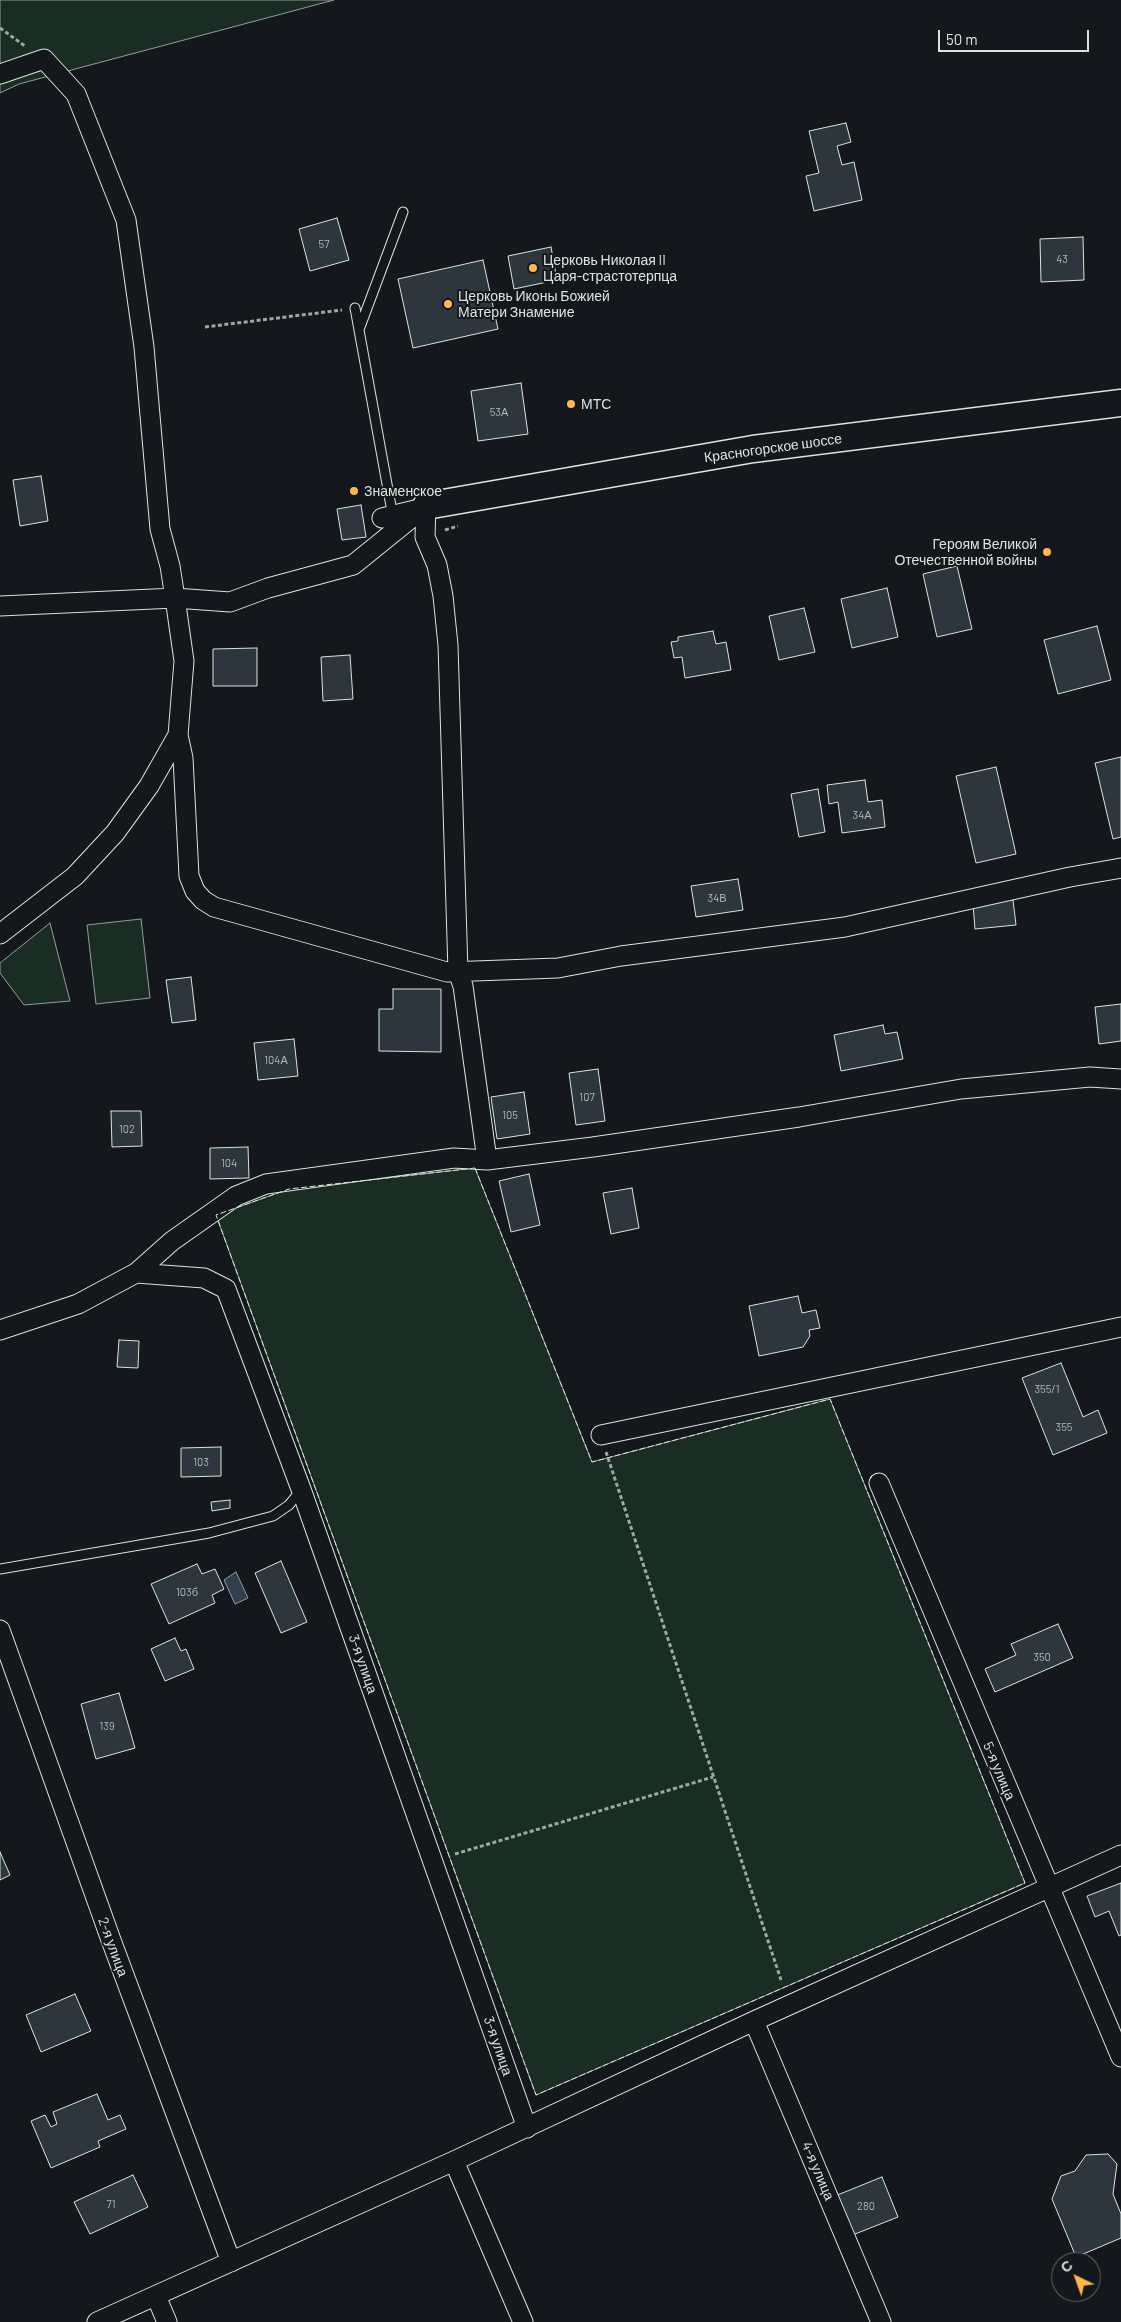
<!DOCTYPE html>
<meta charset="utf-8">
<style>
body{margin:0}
#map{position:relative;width:1121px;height:2322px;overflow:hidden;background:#14181c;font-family:Barlow,sans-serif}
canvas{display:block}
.north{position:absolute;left:1051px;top:2252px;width:50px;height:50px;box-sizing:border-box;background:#14181c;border:1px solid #626a69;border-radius:50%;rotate:318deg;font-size:14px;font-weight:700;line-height:20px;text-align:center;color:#d8e6dc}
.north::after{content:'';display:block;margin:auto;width:18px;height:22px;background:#ffb74d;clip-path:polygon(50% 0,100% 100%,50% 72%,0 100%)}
.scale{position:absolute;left:938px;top:30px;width:151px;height:22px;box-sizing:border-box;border:2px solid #d8e6dc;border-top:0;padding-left:6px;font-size:15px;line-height:18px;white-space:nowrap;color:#d8e6dc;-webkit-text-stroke:4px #14181c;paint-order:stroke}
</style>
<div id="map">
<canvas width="1121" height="2322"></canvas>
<div class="north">С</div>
<div class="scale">50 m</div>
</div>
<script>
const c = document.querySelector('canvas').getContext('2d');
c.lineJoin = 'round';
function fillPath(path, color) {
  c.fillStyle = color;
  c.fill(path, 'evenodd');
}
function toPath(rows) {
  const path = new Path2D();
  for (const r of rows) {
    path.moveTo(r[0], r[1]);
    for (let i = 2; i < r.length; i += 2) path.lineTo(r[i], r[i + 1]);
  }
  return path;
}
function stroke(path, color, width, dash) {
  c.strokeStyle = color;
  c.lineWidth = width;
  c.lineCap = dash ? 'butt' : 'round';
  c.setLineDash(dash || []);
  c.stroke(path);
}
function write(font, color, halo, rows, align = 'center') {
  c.font = font + ' Barlow,sans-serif';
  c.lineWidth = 4;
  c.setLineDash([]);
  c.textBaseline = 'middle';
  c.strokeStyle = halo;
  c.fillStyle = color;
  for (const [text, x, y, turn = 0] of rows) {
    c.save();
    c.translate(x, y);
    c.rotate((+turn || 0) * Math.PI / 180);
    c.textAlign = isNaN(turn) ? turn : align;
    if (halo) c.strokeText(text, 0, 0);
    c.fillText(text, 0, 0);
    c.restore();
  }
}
const green = toPath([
 [0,0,334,0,19,84,0,93,0,0],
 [141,919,150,998,96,1004,87,925,141,919],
 [50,923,70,1001,24,1005,0,973,0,963,50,923],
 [475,1168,592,1462,830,1399,1025,1883,536,2095,216,1215,289,1189,475,1168]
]);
fillPath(green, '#1a2d24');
stroke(green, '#939e99', 1);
const water = toPath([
 [236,1572,248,1598,235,1604,224,1580,236,1572]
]);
fillPath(water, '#2f3f4d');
stroke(water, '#939e99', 1);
const building = toPath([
 [846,123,851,142,837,146,842,165,854,162,862,200,814,211,806,176,819,173,809,131,846,123],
 [337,218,349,260,310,271,299,229,337,218],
 [1083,237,1084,280,1041,282,1040,239,1083,237],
 [551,247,557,280,514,289,508,256,551,247],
 [483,260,498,329,413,348,398,279,483,260],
 [521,383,528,434,478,441,471,391,521,383],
 [41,476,48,521,20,526,13,480,41,476],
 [361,505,366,537,342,540,337,509,361,505],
 [957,566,972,629,937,637,923,574,957,566],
 [887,588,898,637,852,648,841,599,887,588],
 [804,608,815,652,779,660,769,616,804,608],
 [1097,626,1111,680,1058,694,1044,640,1097,626],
 [713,631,716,644,726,642,731,670,685,678,682,657,674,658,671,642,678,641,678,637,713,631],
 [257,648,257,686,213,686,213,649,257,648],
 [350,655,353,699,323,701,321,657,350,655],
 [1121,757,1121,837,1113,839,1095,763,1121,757],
 [996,767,1016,854,976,863,956,776,996,767],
 [865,780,868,802,882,800,885,827,842,833,838,802,829,804,827,785,865,780],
 [818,789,825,832,799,837,791,794,818,789],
 [738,879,743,910,696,917,691,886,738,879],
 [1013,900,1016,925,975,929,973,904,1013,900],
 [191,977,196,1020,172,1023,166,980,191,977],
 [393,989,441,989,441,1052,379,1051,379,1009,393,1009,393,989],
 [1121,1004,1121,1041,1099,1044,1095,1007,1121,1004],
 [883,1025,885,1034,897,1032,903,1059,841,1071,834,1035,883,1025],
 [294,1039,298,1076,258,1080,254,1043,294,1039],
 [598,1069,605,1121,576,1125,569,1073,598,1069],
 [524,1092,530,1134,497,1139,491,1097,524,1092],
 [111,1111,141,1111,142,1146,112,1147,111,1111],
 [248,1147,249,1178,210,1179,210,1148,248,1147],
 [529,1174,540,1225,511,1232,499,1181,529,1174],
 [632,1188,639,1228,611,1234,603,1193,632,1188],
 [798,1296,802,1313,816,1310,820,1328,809,1330,810,1336,803,1347,759,1356,749,1306,798,1296],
 [119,1340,139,1341,138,1368,117,1367,119,1340],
 [1061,1363,1083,1417,1098,1410,1107,1433,1053,1455,1022,1378,1061,1363],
 [221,1447,221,1476,181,1477,181,1448,221,1447],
 [230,1500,230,1508,212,1511,211,1502,230,1500],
 [281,1561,307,1622,281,1633,255,1573,281,1561],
 [197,1564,202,1574,215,1569,224,1589,212,1595,215,1603,169,1624,151,1584,197,1564],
 [1058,1624,1073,1658,995,1692,985,1669,1016,1655,1011,1644,1058,1624],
 [175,1638,181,1651,186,1649,194,1669,165,1681,151,1649,175,1638],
 [119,1693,135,1748,96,1759,81,1704,119,1693],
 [0,1852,10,1875,0,1880,0,1852],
 [1121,1883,1121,1935,1119,1936,1109,1911,1095,1917,1087,1896,1121,1883],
 [75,1994,91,2031,41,2052,26,2015,75,1994],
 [97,2094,108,2120,120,2115,126,2129,98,2141,100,2147,51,2168,31,2121,45,2115,51,2127,57,2124,53,2112,97,2094],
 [1108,2154,1117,2164,1113,2194,1121,2214,1121,2238,1076,2257,1052,2199,1061,2176,1075,2171,1086,2155,1108,2154],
 [133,2175,148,2207,90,2234,74,2202,133,2175],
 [882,2177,898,2217,850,2236,835,2196,882,2177]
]);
fillPath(building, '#2c363c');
stroke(building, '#d8e6dc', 1);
const lane = toPath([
 [355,308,393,517],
 [360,327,403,212],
 [0,1569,209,1533,273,1516,289,1505,301,1490]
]);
const street = toPath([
 [0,74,44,59,76,94,126,220,144,347,160,529,170,566,175,598,230,602,268,588,353,565,426,506],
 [426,506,425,537,437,565,443,596,448,645,458,972,463,986,487,1160],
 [382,518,415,510],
 [0,606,175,598,184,661,178,735,149,786,115,833,75,876,0,934],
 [178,735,183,758,189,876,195,891,203,900,214,907,447,972,558,968,621,956,845,927,1070,877,1121,868],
 [136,1273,204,1278,226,1289,301,1489,527,2128],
 [0,1330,78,1304,136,1273,172,1241,236,1196,266,1184,454,1158,487,1160,593,1147,799,1117,961,1089,1090,1077,1121,1079],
 [601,1435,1121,1327],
 [879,1483,1121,2057],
 [0,1630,111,1940,231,2262],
 [754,2021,881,2322],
 [454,2161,523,2322],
 [156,2296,167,2322],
 [97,2322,454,2161,754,2021,1121,1855]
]);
const secondary = toPath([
 [426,506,753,449,1121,403]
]);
stroke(lane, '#d8e6dc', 11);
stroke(street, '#d8e6dc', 21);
stroke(secondary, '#d8e6dc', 29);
stroke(toPath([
 [0,28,25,46],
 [205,327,342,310],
 [445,530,458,526],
 [606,1452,781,1980],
 [455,1854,713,1777]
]), '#9da8a2', 3, [4, 2.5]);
stroke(lane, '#14181c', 9);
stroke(street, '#14181c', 19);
stroke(secondary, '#14181c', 26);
stroke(toPath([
 [475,1168,592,1462,830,1399,1025,1883,536,2095,216,1215,289,1189,475,1168]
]), '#d8e6dc', 1, [6, 2.5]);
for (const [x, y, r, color] of [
 [533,268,5,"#ffb74d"],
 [448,304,5,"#ffb74d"],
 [571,404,5,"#ffb74d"],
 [354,491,5,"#ffb74d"],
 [1047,552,5,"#ffb74d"]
]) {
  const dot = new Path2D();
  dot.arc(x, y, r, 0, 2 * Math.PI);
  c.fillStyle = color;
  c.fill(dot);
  stroke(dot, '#14181c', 2);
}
write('11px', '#adbab4', null, [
 ["57",324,244],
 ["43",1062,259],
 ["53А",499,412],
 ["34А",862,815],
 ["34В",717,898],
 ["104А",276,1060],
 ["107",587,1097],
 ["105",510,1115],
 ["102",127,1129],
 ["104",229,1163],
 ["355/1",1047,1389],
 ["355",1064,1427],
 ["103",201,1462],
 ["103б",187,1592],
 ["350",1042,1657],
 ["139",107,1726],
 ["71",111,2204],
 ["280",866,2206]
]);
write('14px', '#d8e6dc', '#14181c', [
 ["Церковь Николая II",543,260],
 ["Царя-страстотерпца",543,276],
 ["Церковь Иконы Божией",458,296],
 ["Матери Знамение",458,312],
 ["МТС",581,404],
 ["Знаменское",364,491],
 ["Героям Великой",1037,544,"right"],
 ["Отечественной войны",1037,560,"right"]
], 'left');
write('14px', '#d8e6dc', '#14181c', [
 ["Красногорское шоссе",773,448,-8],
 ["3-я улица",363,1664,71],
 ["5-я улица",999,1771,67],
 ["2-я улица",113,1947,70],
 ["3-я улица",498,2046,71],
 ["4-я улица",818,2171,67]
]);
</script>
